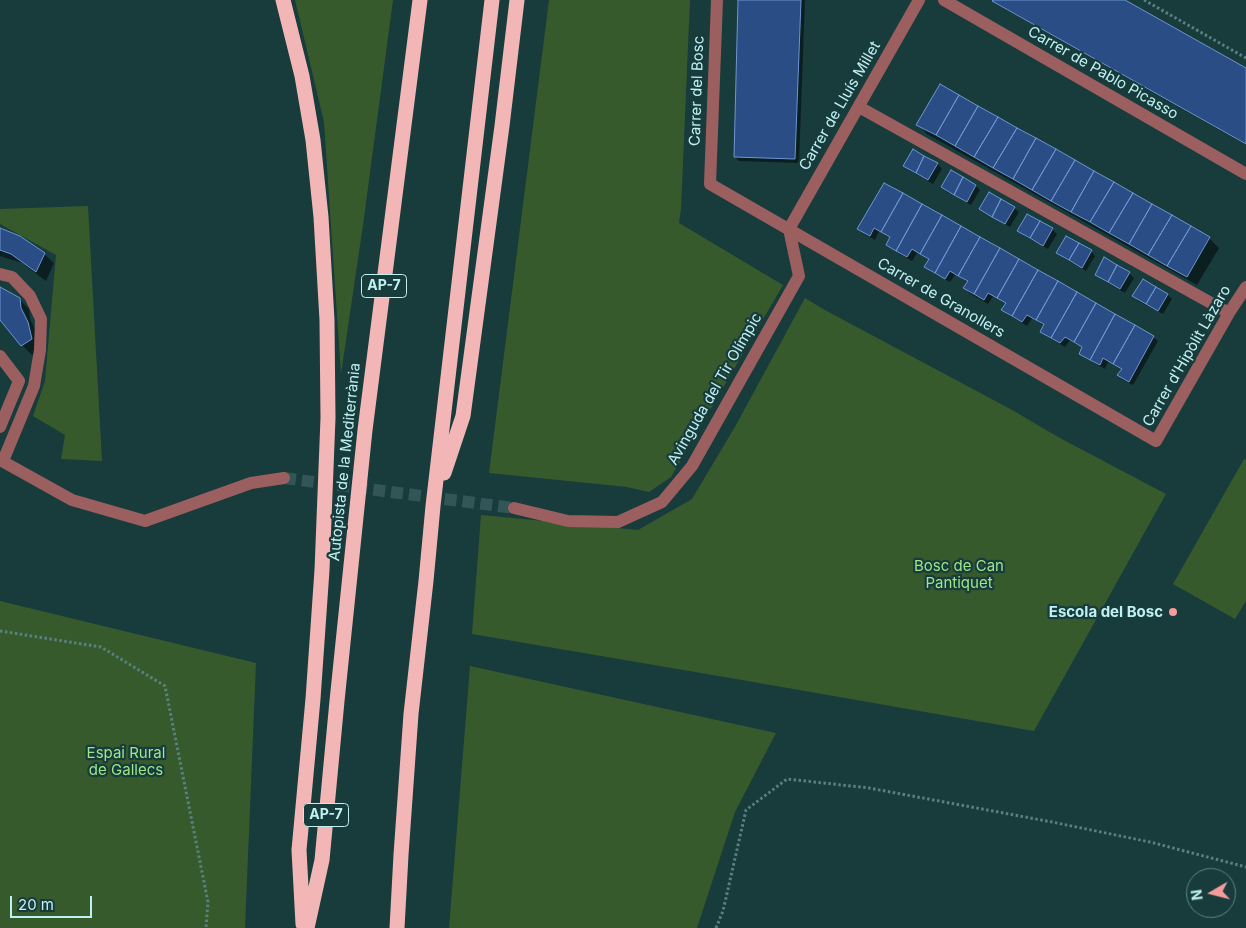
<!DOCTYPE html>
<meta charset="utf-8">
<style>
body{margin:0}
#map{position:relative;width:1246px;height:928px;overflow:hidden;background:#183b3c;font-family:Inter,sans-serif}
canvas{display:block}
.north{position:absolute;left:1186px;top:868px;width:50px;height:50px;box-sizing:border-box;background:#183b3c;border:1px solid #5b8485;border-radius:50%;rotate:262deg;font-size:14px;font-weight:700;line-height:20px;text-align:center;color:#c0f1f2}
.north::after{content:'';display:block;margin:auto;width:18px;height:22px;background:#f59b9c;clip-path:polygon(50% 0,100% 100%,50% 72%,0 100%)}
.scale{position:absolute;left:10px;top:896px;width:82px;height:22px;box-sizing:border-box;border:2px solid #c0f1f2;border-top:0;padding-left:6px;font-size:15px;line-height:18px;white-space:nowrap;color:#c0f1f2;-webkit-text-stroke:4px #183b3c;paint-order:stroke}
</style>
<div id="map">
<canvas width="1246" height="928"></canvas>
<div class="north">N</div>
<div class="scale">20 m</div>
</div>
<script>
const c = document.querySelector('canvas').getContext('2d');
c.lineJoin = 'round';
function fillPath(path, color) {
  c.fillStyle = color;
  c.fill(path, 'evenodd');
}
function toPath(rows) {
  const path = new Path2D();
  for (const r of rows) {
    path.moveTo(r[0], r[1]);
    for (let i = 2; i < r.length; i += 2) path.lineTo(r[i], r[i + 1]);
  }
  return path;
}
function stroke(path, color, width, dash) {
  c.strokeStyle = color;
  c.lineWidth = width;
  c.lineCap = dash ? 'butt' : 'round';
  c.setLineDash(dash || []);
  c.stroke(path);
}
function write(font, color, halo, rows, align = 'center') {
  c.font = font + ' Inter,sans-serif';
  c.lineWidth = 4.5;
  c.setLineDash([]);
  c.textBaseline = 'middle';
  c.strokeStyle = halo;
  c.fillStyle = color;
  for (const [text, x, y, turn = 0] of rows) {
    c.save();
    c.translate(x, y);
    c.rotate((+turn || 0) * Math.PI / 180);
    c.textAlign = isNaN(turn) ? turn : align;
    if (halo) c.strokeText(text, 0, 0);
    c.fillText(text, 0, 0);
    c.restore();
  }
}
fillPath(toPath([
 [295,0,393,0,363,225,341,374,324,122],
 [549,0,690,0,681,209,679,223,783,285,671,477,649,492,627,487,489,473],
 [88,206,102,461,61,459,65,435,33,416,45,381,56,255,0,224,0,209],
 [805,298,823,309,1014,411,1058,437,1166,494,1034,731,736,679,472,634,481,515,638,530,692,499,736,425],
 [1244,459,1246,460,1246,601,1235,619,1173,584],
 [0,601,256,663,245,928,0,928],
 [470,666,776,733,735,812,697,928,449,928]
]), '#375a2d');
fillPath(toPath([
 [740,0,805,0,799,163,739,161,735,157],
 [994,0,1122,0,1246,70,1246,145,998,5,994,1],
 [918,124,1209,238,1219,248,1197,285,927,134],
 [913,151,938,164,942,169,933,184,909,170,905,165],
 [884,184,1153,337,1158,341,1133,385,1123,380,1119,375,1123,370,1108,362,1105,369,1085,358,1080,353,1083,348,1070,340,1065,347,1046,336,1042,332,1045,326,1032,318,1027,326,1007,314,1003,310,1007,304,993,296,988,304,969,293,965,288,968,282,955,275,950,282,930,271,926,267,930,260,917,253,912,261,901,255,892,249,888,245,891,238,887,236,879,231,875,240,863,233,858,229],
 [976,186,980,190,971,205,947,192,942,187],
 [1014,208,1019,212,1010,227,985,213,981,209],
 [0,229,44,254,54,263,46,281,22,263,0,256],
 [1052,229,1057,234,1048,249,1023,235,1019,230],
 [1091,251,1095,256,1086,271,1062,257,1057,253],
 [1129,273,1134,278,1125,293,1101,279,1096,275],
 [0,289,19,299,29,309,30,319,37,333,41,349,32,355,22,345,0,318],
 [1168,295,1172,299,1163,314,1138,301,1134,296]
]), '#0007');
const building = toPath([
 [738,0,801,0,795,159,734,157,738,0],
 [993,0,1125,0,1246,68,1246,144,992,1,993,0],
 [940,84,959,95,936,135,916,125,940,84],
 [959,95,978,106,955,146,936,135,959,95],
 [978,106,998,117,974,157,955,146,978,106],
 [998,117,1017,128,993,168,974,157,998,117],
 [1017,128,1036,138,1013,179,993,168,1017,128],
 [1036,138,1056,149,1032,190,1013,179,1036,138],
 [913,149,924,156,916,173,903,166,913,149],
 [1056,149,1075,160,1051,201,1032,190,1056,149],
 [924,156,938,163,928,180,916,173,924,156],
 [1075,160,1094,171,1071,212,1051,201,1075,160],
 [951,170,963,177,954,195,941,187,951,170],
 [1094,171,1114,182,1090,222,1071,212,1094,171],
 [963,177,976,185,967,202,954,195,963,177],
 [1114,182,1133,193,1109,233,1090,222,1114,182],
 [884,183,903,193,881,232,874,228,870,236,857,229,884,183],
 [989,192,1001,199,992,217,979,209,989,192],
 [903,193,922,204,896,251,886,245,890,237,881,232,903,193],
 [1133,193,1152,204,1129,244,1109,233,1133,193],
 [1001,199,1015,207,1005,224,992,217,1001,199],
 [922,204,942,215,920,254,912,249,907,257,896,251,922,204],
 [1152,204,1172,215,1148,255,1129,244,1152,204],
 [1027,214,1040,221,1030,238,1017,231,1027,214],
 [942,215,961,226,935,273,924,267,929,259,920,254,942,215],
 [1172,215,1191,226,1167,266,1148,255,1172,215],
 [1040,221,1053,228,1043,246,1030,238,1040,221],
 [961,226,980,237,958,276,950,271,945,279,935,273,961,226],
 [1191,226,1210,237,1187,277,1167,266,1191,226],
 [0,228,20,236,45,253,36,272,11,254,0,250,0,228],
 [1066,236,1079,243,1069,260,1056,253,1066,236],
 [980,237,1000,248,974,294,963,288,968,281,958,276,980,237],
 [1079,243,1092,250,1082,268,1069,260,1079,243],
 [1000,248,1019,259,997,298,988,293,984,300,974,294,1000,248],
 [1104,257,1117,265,1108,282,1095,275,1104,257],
 [1019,259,1038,270,1012,316,1001,310,1006,303,997,298,1019,259],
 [1117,265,1130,272,1120,289,1108,282,1117,265],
 [1038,270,1058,281,1036,320,1027,315,1022,322,1012,316,1038,270],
 [1143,279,1156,287,1146,304,1132,296,1143,279],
 [1058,281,1077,292,1051,338,1040,332,1044,324,1036,320,1058,281],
 [0,287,20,298,21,308,28,322,32,339,21,346,0,320,0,287],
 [1156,287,1168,294,1158,311,1146,304,1156,287],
 [1077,292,1096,303,1074,342,1065,337,1060,343,1051,338,1077,292],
 [1096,303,1115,314,1090,360,1079,354,1082,347,1074,342,1096,303],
 [1115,314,1135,325,1113,364,1103,358,1100,365,1090,360,1115,314],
 [1135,325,1154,336,1129,382,1117,375,1122,369,1113,364,1135,325]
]);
fillPath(building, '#294d84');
stroke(building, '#6e96d2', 1);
stroke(toPath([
 [284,478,514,508]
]), '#315657', 12, [12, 6]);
stroke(toPath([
 [1144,0,1246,58],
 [0,631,101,647,165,686,208,902,206,928],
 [716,928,723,911,746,810,787,779,869,788,1052,822,1150,842,1246,867]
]), '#588182', 3, [2.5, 2.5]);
stroke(toPath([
 [717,0,710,184,1156,441,1229,313,1246,287],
 [944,0,1246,174],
 [859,107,1229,313],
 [0,274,12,277,30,296,41,319,40,350,34,386,3,461],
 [0,356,19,381,0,427],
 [0,460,72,500,145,521,251,483,284,478],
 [514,508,568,521,618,522,662,502,692,466,799,276,789,229,919,0]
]), '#9c5f60', 12);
stroke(toPath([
 [283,0,302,76,313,140,321,217,327,320,328,418,322,570,313,699,299,850,303,924],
 [444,473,463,416,502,126,517,0],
 [307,928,322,860,337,701,365,430,420,0],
 [397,928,401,855,411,714,426,581,433,506,492,0]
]), '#f3b6b6', 15);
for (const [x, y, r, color] of [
 [1173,612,5,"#f59b9c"]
]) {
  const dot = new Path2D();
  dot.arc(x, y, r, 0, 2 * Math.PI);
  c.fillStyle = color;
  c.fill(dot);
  stroke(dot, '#183b3c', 2);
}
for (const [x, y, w] of [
 [384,286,45],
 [326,815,45]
]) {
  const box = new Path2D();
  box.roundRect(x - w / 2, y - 11.5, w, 23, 4);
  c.fillStyle = '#183b3c';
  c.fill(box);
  stroke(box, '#c0f1f2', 1);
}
write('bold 14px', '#c0f1f2', null, [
 ["AP-7",384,286],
 ["AP-7",326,815]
]);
write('15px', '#c0f1f2', '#183b3c', [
 ["Carrer de Pablo Picasso",1103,73,30],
 ["Carrer del Bosc",697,91,-88],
 ["Carrer de Lluís Millet",840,106,-60],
 ["Carrer de Granollers",941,298,30],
 ["Carrer d'Hipòlit Làzaro",1187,356,-60],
 ["Avinguda del Tir Olímpic",715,389,-60],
 ["Autopista de la Mediterrània",345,462,-84]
]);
write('15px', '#9de786', '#183b3c', [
 ["Bosc de Can",959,566],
 ["Pantiquet",959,583],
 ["Espai Rural",126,753],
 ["de Gallecs",126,770]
]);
write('bold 15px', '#c0f1f2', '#183b3c', [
 ["Escola del Bosc",1163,612]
], 'right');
</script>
